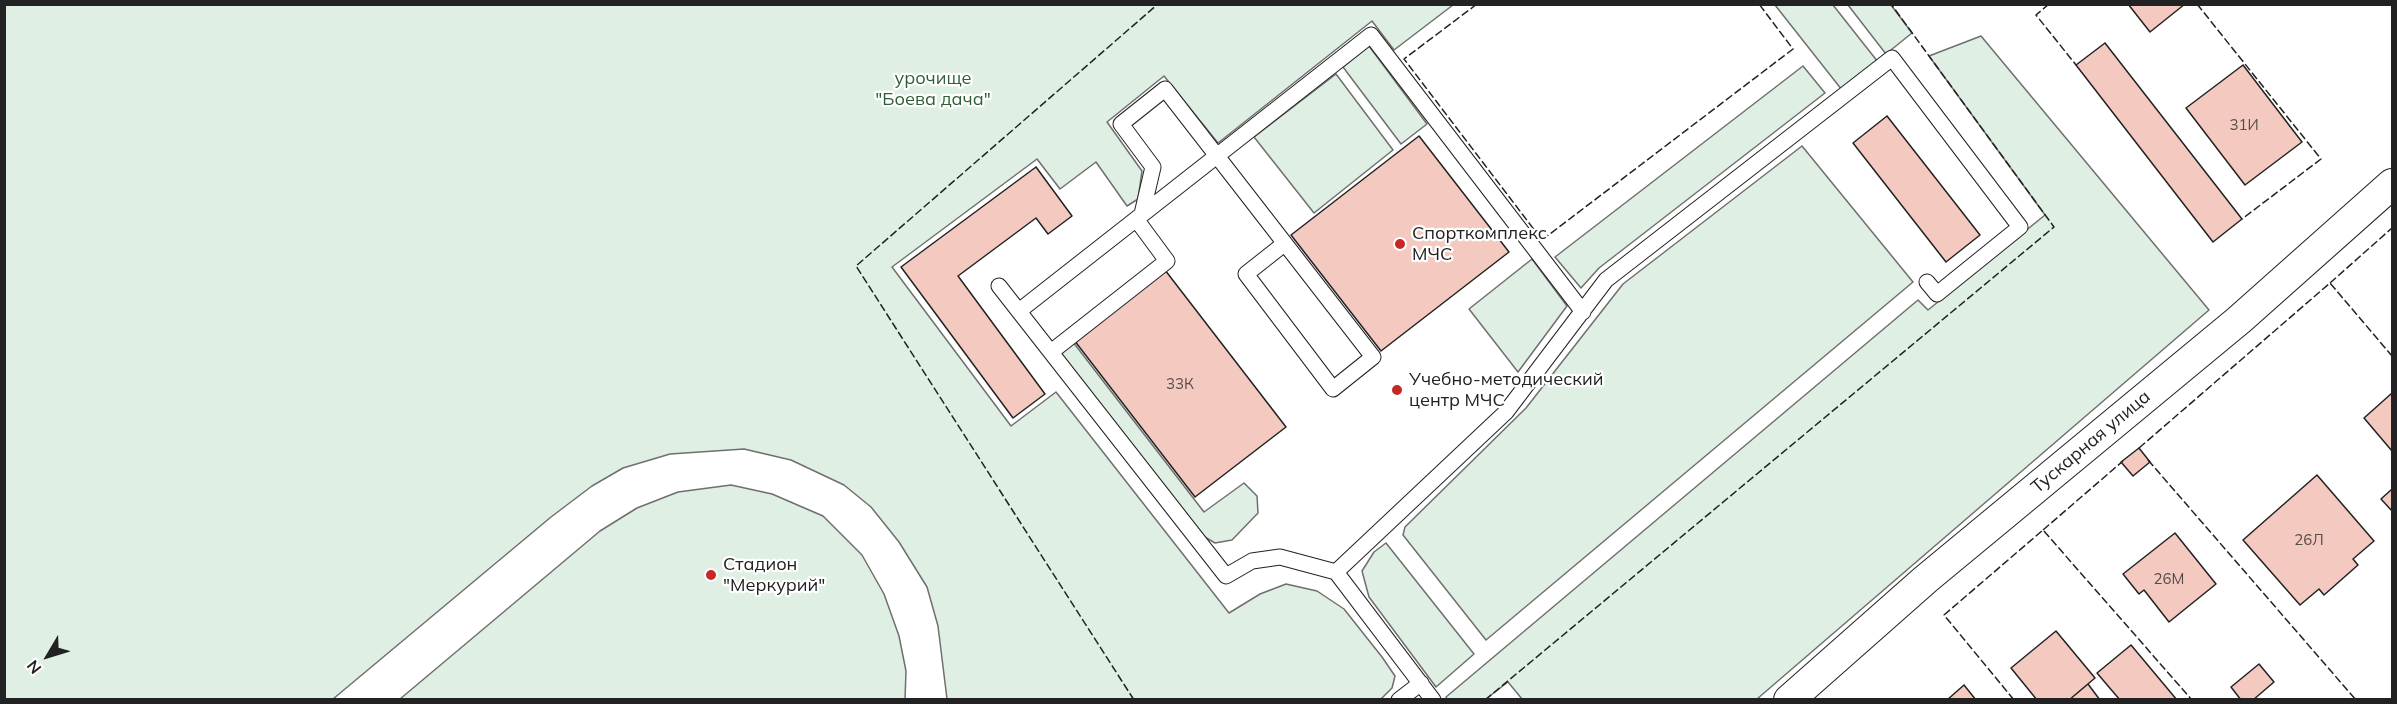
<!DOCTYPE html>
<meta charset="utf-8">
<style>
body{margin:0}
#map{position:relative;width:2397px;height:704px;overflow:hidden;background:#fff;font-family:Mulish,sans-serif}
canvas{display:block}
.frame{position:absolute;inset:0;border:6px solid #222;pointer-events:none}
.north{position:absolute;left:18px;top:626px;width:60px;height:60px;-webkit-text-stroke:4px #fff;paint-order:stroke;rotate:232deg;font-size:16px;font-weight:700;line-height:24px;text-align:center;color:#222}
.north::after{content:'';display:block;margin:auto;width:21px;height:27px;background:#222;clip-path:polygon(50% 0,100% 100%,50% 72%,0 100%)}
</style>
<div id="map">
<canvas width="2397" height="704"></canvas>
<div class="frame"></div>
<div class="north">N</div>
</div>
<script>
const c = document.querySelector('canvas').getContext('2d');
c.lineJoin = 'round';
function fillPath(path, color) {
  c.fillStyle = color;
  c.fill(path, 'evenodd');
}
function toPath(rows) {
  const path = new Path2D();
  for (const r of rows) {
    path.moveTo(r[0], r[1]);
    for (let i = 2; i < r.length; i += 2) path.lineTo(r[i], r[i + 1]);
  }
  return path;
}
function stroke(path, color, width, dash) {
  c.strokeStyle = color;
  c.lineWidth = width;
  c.lineCap = dash ? 'butt' : 'round';
  c.setLineDash(dash || []);
  c.stroke(path);
}
function write(font, color, halo, rows, align = 'center') {
  c.font = font + ' Mulish,sans-serif';
  c.lineWidth = 4.5;
  c.setLineDash([]);
  c.textBaseline = 'middle';
  c.strokeStyle = halo;
  c.fillStyle = color;
  for (const [text, x, y, turn = 0] of rows) {
    c.save();
    c.translate(x, y);
    c.rotate((+turn || 0) * Math.PI / 180);
    c.textAlign = isNaN(turn) ? turn : align;
    if (halo) c.strokeText(text, 0, 0);
    c.fillText(text, 0, 0);
    c.restore();
  }
}
const green = toPath([
 [4,5,1453,5,1394,50,1372,21,1218,143,1164,76,1107,122,1142,171,1138,199,1127,206,1096,162,1060,189,1037,159,892,267,1011,426,1056,392,1229,613,1260,594,1286,584,1317,591,1344,609,1382,657,1395,676,1392,688,1380,700,947,699,938,626,927,587,899,542,871,507,844,485,791,460,744,449,670,454,623,468,592,486,551,517,333,699,5,699,4,5],
 [1775,5,1833,5,1878,62,1842,90,1775,5],
 [1848,5,1891,5,1912,33,1886,54,1848,5],
 [1981,36,2209,310,1757,699,1522,699,1508,682,1486,699,1447,699,1446,697,1918,300,1928,310,2045,215,1929,56,1981,36],
 [1369,46,1427,124,1401,144,1343,67,1369,46],
 [1803,66,1825,93,1599,268,1581,288,1555,257,1803,66],
 [1336,74,1393,150,1314,213,1254,137,1336,74],
 [1802,146,1913,282,1486,640,1403,535,1405,527,1526,408,1623,284,1802,146],
 [1532,259,1567,306,1518,372,1469,309,1532,259],
 [1073,342,1204,512,1244,483,1257,496,1258,513,1232,540,1215,543,1198,533,1059,353,1073,342],
 [731,485,772,494,823,516,862,555,884,594,899,636,906,671,905,699,400,699,600,531,637,508,678,492,731,485],
 [1386,543,1474,654,1436,687,1369,597,1362,571,1374,552,1386,543]
]);
fillPath(green, '#e0efe3');
stroke(green, '#6f6f6f', 1.5);
const building = toPath([
 [2128,4,2185,4,2150,32,2128,4],
 [2105,43,2242,219,2213,242,2076,65,2105,43],
 [2243,65,2302,142,2245,185,2186,108,2243,65],
 [1887,116,1980,235,1946,262,1853,143,1887,116],
 [1419,136,1509,252,1381,351,1291,235,1419,136],
 [1036,167,1072,216,1048,234,1036,218,958,276,1045,394,1013,418,901,267,1036,167],
 [1165,270,1286,427,1195,497,1074,340,1165,270],
 [2392,393,2392,451,2364,418,2392,393],
 [2139,448,2150,462,2133,476,2121,462,2139,448],
 [2317,475,2374,541,2353,559,2358,565,2324,595,2319,589,2300,605,2243,540,2317,475],
 [2392,489,2392,511,2381,499,2392,489],
 [2175,533,2216,584,2169,622,2144,590,2139,594,2123,574,2175,533],
 [2056,631,2095,678,2069,700,2037,700,2011,668,2056,631],
 [2131,645,2177,700,2120,700,2097,673,2131,645],
 [2259,664,2274,682,2253,700,2241,700,2231,687,2259,664],
 [2088,684,2100,700,2069,700,2088,684],
 [1964,685,1976,700,1947,700,1964,685]
]);
fillPath(building, '#f3c9c0');
stroke(building, '#222', 1.5);
const service = toPath([
 [1142,214,1153,167,1121,124,1165,89,1373,357,1333,389,1246,274,1284,244],
 [999,286,1226,576,1252,561,1280,557,1336,572],
 [1019,311,1371,35,1583,312],
 [1051,352,1167,261,1136,219],
 [1399,700,1421,683],
 [1433,700,1336,572,1506,412,1606,280,1892,58,2020,227,1937,294,1927,282]
]);
const minor = toPath([
 [1789,700,1926,579,2239,320,2392,184]
]);
stroke(service, '#222', 17);
stroke(minor, '#222', 32);
stroke(service, '#fff', 15);
stroke(minor, '#fff', 30);
stroke(toPath([
 [1477,4,1404,59,1542,240,1793,49,1759,4],
 [2049,4,2036,15,2076,65],
 [2197,4,2321,159,2242,219],
 [2330,283,2392,228],
 [2139,448,2330,283,2392,356],
 [2148,460,2356,700],
 [2043,530,2123,461],
 [1134,700,856,266,1158,4],
 [1485,700,2054,227,1891,4],
 [2014,700,1944,615,2043,530,2192,700]
]), '#222', 1.5, [8, 3]);
for (const [x, y, r, color] of [
 [1400,244,6,"#c62828"],
 [1397,390,6,"#c62828"],
 [711,575,6,"#c62828"]
]) {
  const dot = new Path2D();
  dot.arc(x, y, r, 0, 2 * Math.PI);
  c.fillStyle = color;
  c.fill(dot);
  stroke(dot, '#fff', 2);
}
write('15px', '#564c4a', null, [
 ["31И",2244,125],
 ["33К",1180,384],
 ["26Л",2309,540],
 ["26М",2169,579]
]);
write('18px', '#2f5e38', '#fff', [
 ["урочище",933,79],
 ["\"Боева дача\"",933,100]
]);
write('18px', '#222', '#fff', [
 ["Спорткомплекс",1412,234],
 ["МЧС",1412,255],
 ["Учебно-методический",1409,380],
 ["центр МЧС",1409,401],
 ["Стадион",723,565],
 ["\"Меркурий\"",723,586]
], 'left');
write('18px', '#222', '#fff', [
 ["Тускарная улица",2091,442,-40]
]);
</script>
